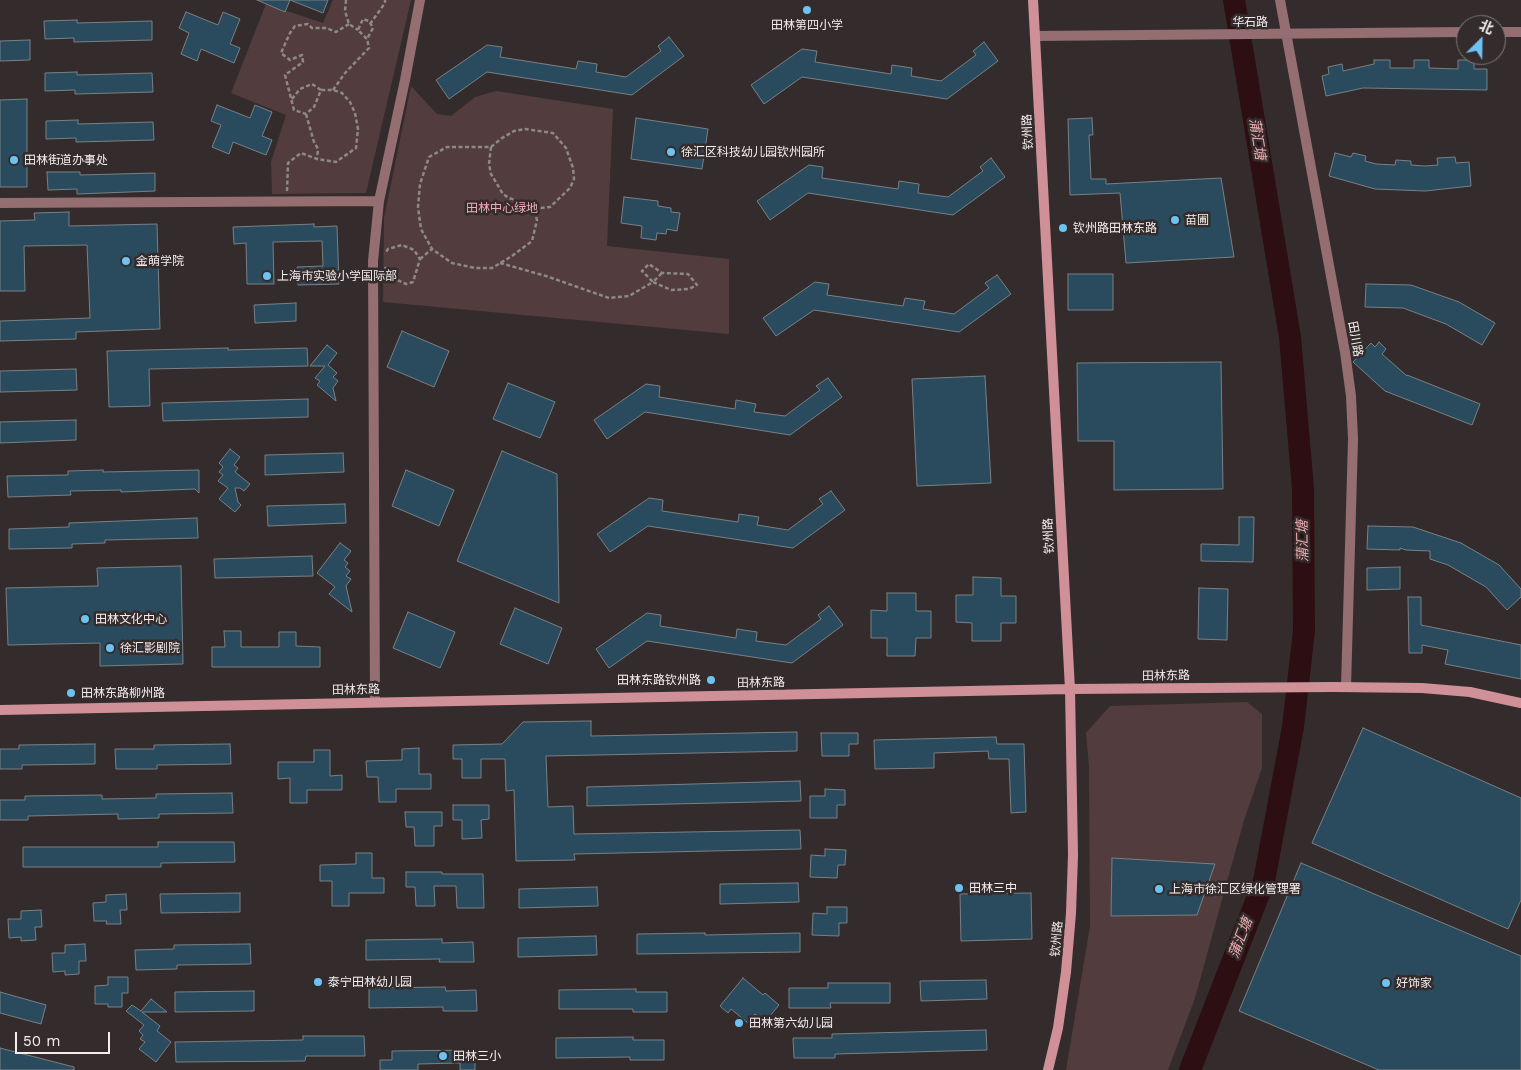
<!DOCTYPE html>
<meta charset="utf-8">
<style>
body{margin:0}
#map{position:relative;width:1521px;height:1070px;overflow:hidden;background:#342c2c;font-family:"Work Sans","Noto Sans SC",sans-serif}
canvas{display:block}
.north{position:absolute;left:1456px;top:15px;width:50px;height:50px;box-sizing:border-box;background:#342c2c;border:1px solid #807a7a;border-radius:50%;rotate:23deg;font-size:14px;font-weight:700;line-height:20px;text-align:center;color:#f3eeee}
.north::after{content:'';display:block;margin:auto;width:18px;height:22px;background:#6cc3f2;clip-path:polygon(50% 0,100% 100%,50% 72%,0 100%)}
.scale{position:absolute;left:15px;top:1032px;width:95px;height:22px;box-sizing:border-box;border:2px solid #f3eeee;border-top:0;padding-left:6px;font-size:15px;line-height:18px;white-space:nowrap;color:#f3eeee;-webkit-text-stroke:4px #342c2c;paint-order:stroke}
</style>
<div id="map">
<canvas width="1521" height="1070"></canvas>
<div class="north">北</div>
<div class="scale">50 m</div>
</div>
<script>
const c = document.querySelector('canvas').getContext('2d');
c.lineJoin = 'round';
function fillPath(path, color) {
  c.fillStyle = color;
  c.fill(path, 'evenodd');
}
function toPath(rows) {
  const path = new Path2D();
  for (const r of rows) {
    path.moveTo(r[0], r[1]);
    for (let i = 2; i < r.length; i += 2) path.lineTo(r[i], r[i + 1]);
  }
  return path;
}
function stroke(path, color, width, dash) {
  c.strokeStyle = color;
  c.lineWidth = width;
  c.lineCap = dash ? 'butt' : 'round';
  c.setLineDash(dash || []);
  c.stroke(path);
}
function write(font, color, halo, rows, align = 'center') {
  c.font = font + ' "Work Sans","Noto Sans SC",sans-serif';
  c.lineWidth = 5;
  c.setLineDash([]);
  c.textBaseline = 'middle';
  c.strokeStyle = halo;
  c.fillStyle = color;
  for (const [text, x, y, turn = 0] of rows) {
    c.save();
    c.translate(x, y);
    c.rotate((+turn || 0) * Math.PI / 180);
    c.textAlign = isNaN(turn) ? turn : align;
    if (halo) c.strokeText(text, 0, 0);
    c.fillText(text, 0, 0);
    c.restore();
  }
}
fillPath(toPath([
 [333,0,411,0,366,193,272,194,271,162,286,115,231,93,266,4,323,23],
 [411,86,437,114,451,116,475,97,496,91,613,109,607,246,729,259,729,334,383,302,384,218],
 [1247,702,1262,714,1262,768,1244,820,1195,998,1168,1070,1066,1070,1090,926,1089,767,1086,733,1110,706]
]), '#523c3e');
stroke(toPath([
 [1190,1070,1264,881,1293,727,1304,631,1303,489,1290,337,1234,0]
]), '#2d0f13', 22);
const building = toPath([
 [257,0,290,0,285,12,257,0],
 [290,0,328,0,323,13,290,0],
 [186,12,218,25,223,12,240,19,230,44,240,48,234,63,201,49,197,61,181,54,189,33,179,28,186,12],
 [77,20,77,23,152,21,152,40,74,42,74,38,45,39,44,21,77,20],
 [669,37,684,56,632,95,487,72,449,99,436,80,487,45,502,47,500,57,576,69,578,61,597,64,596,72,626,77,661,51,658,46,669,37],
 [30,40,30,60,0,61,0,41,30,40],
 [984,42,998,61,947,99,802,77,764,104,751,85,802,49,817,51,815,62,891,74,892,65,912,68,911,76,941,81,976,55,973,51,984,42],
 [1374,60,1390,60,1390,68,1414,68,1414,60,1429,60,1429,68,1458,69,1458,60,1474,60,1474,69,1487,69,1487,90,1363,88,1326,96,1322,76,1329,74,1328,67,1342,64,1343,71,1374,64,1374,60],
 [77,72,77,75,152,73,153,92,75,94,75,90,45,91,45,73,77,72],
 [27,99,27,187,0,187,0,100,27,99],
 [217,105,250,118,255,105,272,112,262,136,272,140,266,155,233,142,229,154,212,147,221,125,211,121,217,105],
 [636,118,708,129,702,169,631,159,636,118],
 [1092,118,1093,135,1089,135,1091,179,1106,179,1106,184,1221,178,1234,257,1126,263,1120,193,1070,195,1068,119,1092,118],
 [78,120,78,124,153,122,154,140,76,142,76,138,46,139,46,121,78,120],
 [1335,153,1351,157,1353,153,1366,156,1365,161,1376,164,1395,165,1396,160,1411,161,1411,165,1425,166,1438,165,1437,158,1455,157,1456,163,1469,162,1471,186,1425,191,1375,189,1329,176,1335,153],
 [991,158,1005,177,953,215,808,193,770,220,757,201,809,165,823,167,822,178,898,189,899,181,919,184,918,193,948,197,983,171,980,167,991,158],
 [47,172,80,172,80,175,155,173,155,191,77,194,77,189,48,190,47,172],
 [624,197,658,201,658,206,671,208,671,212,680,213,677,231,667,229,666,234,657,233,656,240,641,238,642,226,621,223,624,197],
 [69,212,69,226,157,224,160,329,76,332,76,339,0,341,0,321,90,318,87,245,24,246,25,291,0,291,0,221,35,220,34,213,69,212],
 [314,224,314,227,337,226,339,284,298,285,297,267,323,266,322,241,273,242,274,284,247,284,246,243,234,244,233,227,314,224],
 [1068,274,1113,274,1113,310,1068,310,1068,274],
 [997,275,1011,294,959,332,814,310,776,336,763,318,815,282,829,284,827,295,903,306,905,298,925,301,923,309,954,314,989,288,985,283,997,275],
 [1366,284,1411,285,1459,302,1495,323,1482,345,1446,324,1403,308,1365,307,1366,284],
 [296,303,296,321,255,323,254,305,296,303],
 [402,331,449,351,434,387,387,367,402,331],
 [1379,342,1386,349,1382,354,1407,376,1407,375,1480,404,1472,425,1385,391,1353,362,1371,343,1375,347,1379,342],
 [327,345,337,353,328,365,337,373,333,377,338,381,333,388,336,401,317,385,320,381,315,378,325,366,310,366,327,345],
 [228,348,228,350,307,348,308,366,149,369,150,406,109,407,107,351,228,348],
 [1221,362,1223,489,1114,490,1114,441,1078,441,1077,363,1221,362],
 [76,369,77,390,0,392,0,371,76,369],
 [985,376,991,483,917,486,912,379,985,376],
 [828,378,842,397,790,435,645,412,607,439,594,420,646,384,660,386,659,397,735,409,736,400,756,404,754,412,785,416,820,390,816,386,828,378],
 [508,383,555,402,540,438,493,419,508,383],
 [308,399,308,417,163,421,162,403,308,399],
 [76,420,76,440,0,443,0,422,76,420],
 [230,449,240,457,234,465,238,468,235,472,250,484,244,491,240,488,235,488,238,502,241,505,235,512,219,499,228,488,218,481,223,475,219,472,223,467,219,463,230,449],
 [502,451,557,474,559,603,457,561,502,451],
 [343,453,344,472,265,475,265,455,343,453],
 [103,470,103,472,199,470,199,493,195,489,121,492,121,490,70,491,71,495,8,497,7,476,68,475,68,471,103,470],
 [406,470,454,490,439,526,392,506,406,470],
 [831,491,845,510,793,548,648,526,610,552,597,534,649,498,663,500,662,511,738,522,739,514,759,517,757,525,788,530,823,504,819,499,831,491],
 [345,504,346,523,268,526,267,506,345,504],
 [1239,517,1254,517,1253,562,1201,561,1201,544,1239,545,1239,517],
 [197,518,198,538,105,540,105,543,72,544,72,548,9,549,9,529,69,527,69,523,197,518],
 [1368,526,1413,527,1461,543,1499,565,1521,589,1521,597,1507,610,1486,587,1448,565,1430,559,1430,551,1406,550,1400,548,1400,550,1367,549,1368,526],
 [340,543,351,551,344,560,348,563,345,567,350,571,346,576,351,579,346,586,352,612,329,594,335,587,317,573,340,543],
 [312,556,313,576,215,578,214,559,312,556],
 [181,566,183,664,100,666,100,643,8,645,6,588,98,586,97,568,181,566],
 [1400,567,1400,589,1367,590,1367,568,1400,567],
 [973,577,1001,578,1001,596,1016,596,1016,623,1001,623,1001,641,972,641,972,623,956,622,956,595,973,595,973,577],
 [1199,588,1228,589,1227,640,1198,639,1199,588],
 [887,593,916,593,916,611,931,611,931,638,916,638,915,656,887,656,887,638,871,638,871,610,887,611,887,593],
 [1408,597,1421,597,1421,625,1521,645,1521,679,1445,664,1448,650,1422,645,1422,653,1409,653,1408,597],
 [829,606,843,625,792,663,647,641,609,668,596,649,647,613,661,615,660,626,736,638,737,629,757,632,756,641,786,645,821,619,818,615,829,606],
 [515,608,562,628,548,664,500,644,515,608],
 [408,612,455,632,440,668,393,648,408,612],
 [224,631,241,631,241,647,279,647,279,632,296,632,296,646,320,647,320,667,212,667,212,647,225,647,224,631],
 [591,721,591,736,797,732,797,751,546,756,548,807,573,806,574,834,800,830,801,849,574,854,575,860,516,861,514,790,506,791,505,759,481,759,481,778,462,778,462,759,453,759,453,745,502,744,523,722,591,721],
 [1363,728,1521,798,1521,900,1508,929,1312,843,1363,728],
 [821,733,858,733,858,744,849,744,849,756,822,756,821,733],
 [996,737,997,744,1024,744,1026,812,1011,813,1009,759,989,759,988,751,934,753,934,768,875,769,874,740,996,737],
 [95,744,95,764,22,765,22,769,0,769,0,749,19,749,19,745,95,744],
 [230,744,231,764,157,765,157,769,116,769,115,749,154,749,154,745,230,744],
 [419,748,419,774,431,774,431,789,396,789,396,802,379,802,378,777,367,777,366,761,402,760,402,749,419,748],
 [314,750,330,750,330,776,342,775,342,790,307,790,307,803,290,803,290,778,278,779,278,762,314,762,314,750],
 [800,781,801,801,587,806,587,787,800,781],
 [825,789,845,790,845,805,837,805,837,818,810,818,810,796,825,796,825,789],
 [232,793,233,813,159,814,159,818,118,819,118,814,28,816,28,820,0,820,0,800,25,800,25,796,102,795,102,799,156,798,156,794,232,793],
 [453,805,489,805,489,819,481,820,482,838,462,839,462,820,453,820,453,805],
 [405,812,442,812,442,826,434,826,434,846,415,846,414,827,406,827,405,812],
 [158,842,234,842,235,862,161,863,161,867,23,867,23,847,158,847,158,842],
 [825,849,846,850,845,865,838,865,837,878,810,877,811,855,825,856,825,849],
 [356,853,372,853,372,878,384,878,384,893,349,893,349,906,332,906,332,881,320,881,320,865,356,864,356,853],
 [1112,858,1215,864,1197,915,1111,916,1112,858],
 [1301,863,1521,956,1521,1070,1379,1070,1239,1011,1301,863],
 [406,872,442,872,442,874,483,874,484,908,457,908,456,886,434,886,435,906,416,906,415,887,406,887,406,872],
 [798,883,799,902,720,904,720,884,798,883],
 [597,887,598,906,519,908,519,889,597,887],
 [240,893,240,912,161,913,160,894,240,893],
 [1031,893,1032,939,961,941,960,894,1031,893],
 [126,894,127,910,120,910,121,924,106,924,107,921,94,921,93,903,106,902,106,895,126,894],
 [827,907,847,907,847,923,839,923,839,936,812,935,813,913,827,914,827,907],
 [41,910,42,927,35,927,36,940,21,941,21,937,9,938,8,919,21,919,21,911,41,910],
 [705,933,705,935,800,933,800,952,637,954,637,934,705,933],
 [596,936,597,955,518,957,518,938,596,936],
 [442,939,442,943,473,942,474,962,439,962,440,959,366,960,366,940,442,939],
 [85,944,86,961,79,961,79,974,65,975,65,971,53,972,52,953,65,953,65,945,85,944],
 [250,944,251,964,177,965,177,969,136,970,135,950,174,949,174,945,250,944],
 [108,977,128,977,128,993,122,993,122,1007,108,1007,108,1004,95,1004,95,986,108,985,108,977],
 [743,978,763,995,765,993,779,1005,765,1022,755,1014,748,1023,731,1009,728,1013,720,1006,743,978],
 [986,980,987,999,921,1001,920,981,986,980],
 [828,983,890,983,890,1003,830,1003,831,1008,789,1008,789,988,828,988,828,983],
 [445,987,446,991,476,990,477,1011,443,1011,443,1007,369,1008,369,988,445,987],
 [636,989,636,992,667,992,667,1012,633,1012,633,1009,559,1009,559,990,636,989],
 [254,991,254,1011,175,1012,175,992,254,991],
 [0,992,46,1005,41,1024,0,1013,0,992],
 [151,999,167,1012,142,1012,160,1026,157,1031,171,1042,156,1062,139,1049,145,1042,140,1039,143,1035,139,1031,144,1025,126,1011,132,1005,141,1011,151,999],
 [986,1030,987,1050,835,1054,835,1058,794,1058,793,1038,832,1038,832,1034,986,1030],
 [303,1036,364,1036,365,1056,306,1056,305,1061,176,1062,175,1042,303,1040,303,1036],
 [633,1037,633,1040,664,1040,664,1060,630,1060,630,1057,556,1058,556,1038,633,1037],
 [0,1048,74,1067,74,1070,0,1070,0,1048],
 [475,1050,475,1070,460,1070,460,1063,418,1064,418,1070,380,1070,380,1060,392,1060,392,1051,475,1050]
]);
fillPath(building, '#2a4b5d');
stroke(building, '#798085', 1);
stroke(toPath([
 [346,0,345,11,349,24,358,30],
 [370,24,385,3,385,0],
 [333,90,345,73,369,48,367,39,358,30,363,19,369,21,373,28,367,39],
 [292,99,300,89,312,84,321,90,314,107,306,114,294,110,285,75,303,62,302,55,290,60,281,53,290,33,295,26,308,24,312,28,326,28,336,32,349,24],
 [306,114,314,142,318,149,317,159],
 [491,147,489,164,491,174,503,194,509,198,541,208,550,207,570,188,574,179,573,168,566,148,553,133,525,129,514,131,502,138,491,147,447,147,429,157,420,184,418,207,421,229,432,249,452,263,475,268,492,268,512,256,532,241,537,220,533,207],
 [287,191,288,163,301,153,317,159,336,162,356,148,358,129,355,113,350,102,342,93,333,90,321,90],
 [420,259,432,249],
 [500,263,546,276,609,298,629,296,653,282,671,290,689,289,697,285,688,274,662,273,649,264,642,271,653,282,662,273],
 [385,267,389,276,406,284,413,282,420,259,414,250,402,245,388,249,385,254]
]), '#8e8888', 2.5, [4, 2.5]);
stroke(toPath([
 [1280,0,1345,352,1351,396,1353,439,1346,687],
 [1496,32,1521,32],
 [1035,36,1466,32],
 [0,203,379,201],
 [375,702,373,261,379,201,405,80,420,0]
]), '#956e71', 10);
stroke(toPath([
 [1033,0,1070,689,1073,855,1071,913,1066,972,1058,1028,1048,1070],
 [0,710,1070,689,1334,687,1422,688,1470,692,1521,703]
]), '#cf9197', 10);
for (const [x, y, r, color] of [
 [807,10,5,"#6cc3f2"],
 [671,152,5,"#6cc3f2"],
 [14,160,5,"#6cc3f2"],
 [1175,220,5,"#6cc3f2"],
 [1063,228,5,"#6cc3f2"],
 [126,261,5,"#6cc3f2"],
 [267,276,5,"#6cc3f2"],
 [85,619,5,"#6cc3f2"],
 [110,648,5,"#6cc3f2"],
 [711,680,5,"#6cc3f2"],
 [71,693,5,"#6cc3f2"],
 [959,888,5,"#6cc3f2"],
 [1159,889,5,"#6cc3f2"],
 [318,982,5,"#6cc3f2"],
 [1386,983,5,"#6cc3f2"],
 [739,1023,5,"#6cc3f2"],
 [443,1056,5,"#6cc3f2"]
]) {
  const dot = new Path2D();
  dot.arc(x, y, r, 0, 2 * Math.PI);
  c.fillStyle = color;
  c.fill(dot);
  stroke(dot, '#342c2c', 2);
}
write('12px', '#f3eeee', '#342c2c', [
 ["华石路",1250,22],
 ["钦州路",1028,132,-93],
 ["田川路",1355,339,80],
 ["钦州路",1049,536,-93],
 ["田林东路",1166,676,-1],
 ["田林东路",761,683,-1],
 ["田林东路",356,690,-1],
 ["钦州路",1057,939,-85]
]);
write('12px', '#f3eeee', '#342c2c', [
 ["田林第四小学",807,25,"center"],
 ["徐汇区科技幼儿园钦州园所",681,152],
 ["田林街道办事处",24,160],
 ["苗圃",1185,220],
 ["钦州路田林东路",1073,228],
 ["金萌学院",136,261],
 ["上海市实验小学国际部",277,276],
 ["田林文化中心",95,619],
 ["徐汇影剧院",120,648],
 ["田林东路钦州路",701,680,"right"],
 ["田林东路柳州路",81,693],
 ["田林三中",969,888],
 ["上海市徐汇区绿化管理署",1169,889],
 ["泰宁田林幼儿园",328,982],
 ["好饰家",1396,983],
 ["田林第六幼儿园",749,1023],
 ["田林三小",453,1056]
], 'left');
write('12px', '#f0adb3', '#342c2c', [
 ["田林中心绿地",502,208]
]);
write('italic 14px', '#efabb1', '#342c2c', [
 ["蒲汇塘",1257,139,81],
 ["蒲汇塘",1303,541,-91],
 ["蒲汇塘",1241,938,-69]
]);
</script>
